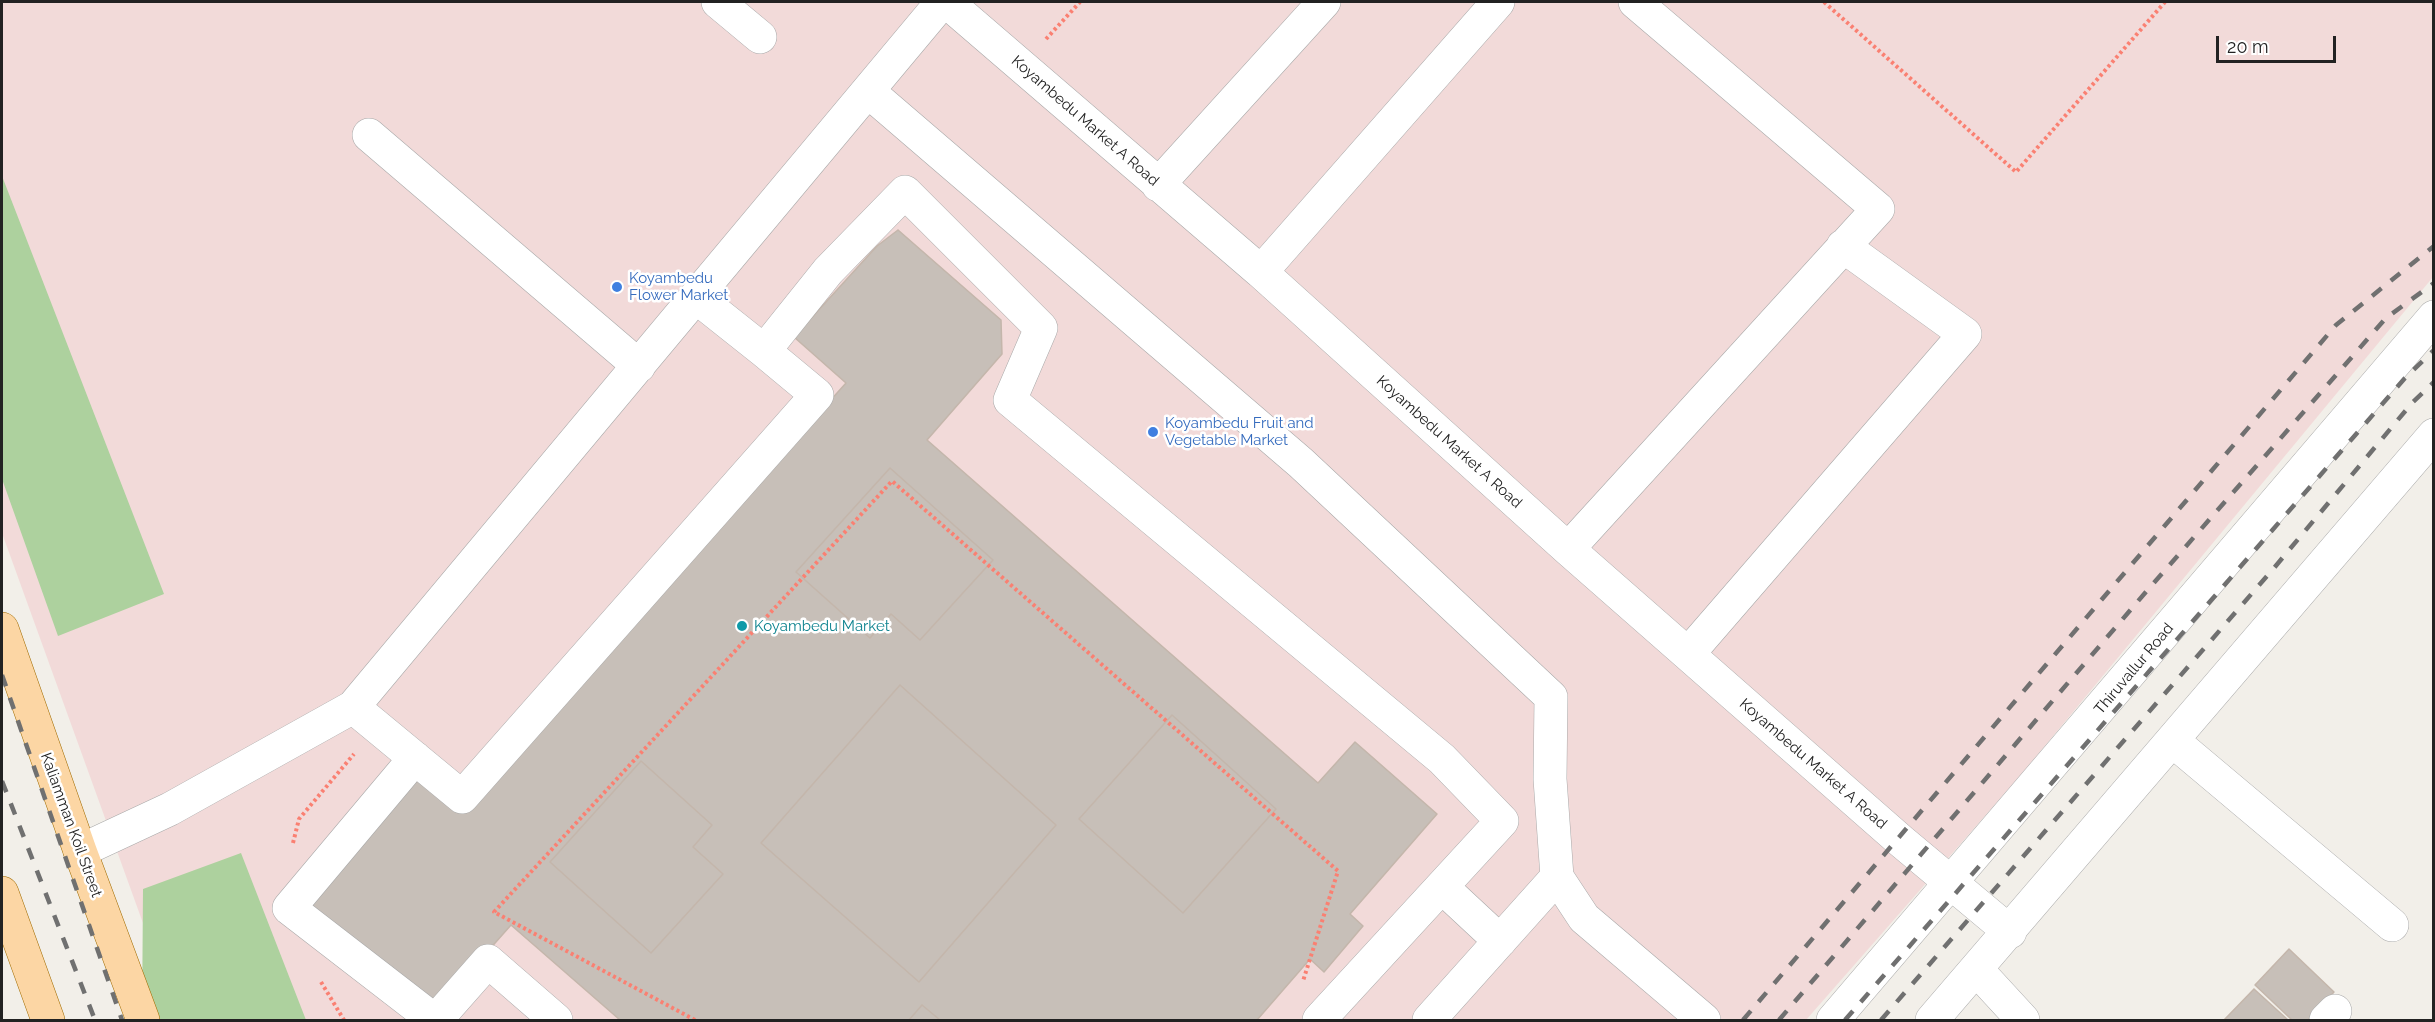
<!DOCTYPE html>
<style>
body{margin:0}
#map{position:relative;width:2435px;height:1022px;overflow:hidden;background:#f2efe9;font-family:Raleway,sans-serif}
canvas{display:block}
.frame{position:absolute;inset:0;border:3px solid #222;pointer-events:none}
.scale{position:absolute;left:2216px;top:36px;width:120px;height:27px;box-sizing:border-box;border:3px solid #222;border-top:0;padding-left:8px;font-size:18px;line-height:21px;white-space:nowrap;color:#222;-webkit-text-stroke:4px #fff;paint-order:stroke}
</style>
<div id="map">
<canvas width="2435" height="1022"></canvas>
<div class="frame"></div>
<div class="scale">20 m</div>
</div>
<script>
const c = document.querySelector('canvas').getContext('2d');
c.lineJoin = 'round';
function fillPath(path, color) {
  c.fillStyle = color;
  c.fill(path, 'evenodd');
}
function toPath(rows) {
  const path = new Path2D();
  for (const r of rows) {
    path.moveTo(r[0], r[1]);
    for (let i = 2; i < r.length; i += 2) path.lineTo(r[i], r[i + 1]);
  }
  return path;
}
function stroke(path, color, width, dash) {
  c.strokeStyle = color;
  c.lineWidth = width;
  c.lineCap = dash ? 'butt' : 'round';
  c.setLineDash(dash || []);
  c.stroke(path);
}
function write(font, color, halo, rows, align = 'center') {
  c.font = font + ' Raleway,sans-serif';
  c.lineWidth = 5;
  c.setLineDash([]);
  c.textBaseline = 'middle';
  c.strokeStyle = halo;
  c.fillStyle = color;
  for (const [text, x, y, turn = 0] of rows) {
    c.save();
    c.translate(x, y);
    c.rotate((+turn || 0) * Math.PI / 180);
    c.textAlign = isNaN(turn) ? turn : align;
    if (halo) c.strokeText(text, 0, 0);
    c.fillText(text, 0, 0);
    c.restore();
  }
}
fillPath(toPath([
 [2,2,2433,2,2433,277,2020,776,1806,1020,178,1020,2,533]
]), '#f2dad9');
fillPath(toPath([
 [2,176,164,594,58,636,2,479],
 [241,853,306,1020,142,1020,143,889]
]), '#add19e');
const building = toPath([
 [898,230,1001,320,1002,354,927,440,1318,783,1355,742,1437,814,1350,914,1363,926,1324,972,1310,959,1257,1020,940,1020,922,1005,909,1020,620,1020,511,925,434,1012,308,903,412,775,462,811,846,383,794,337,877,246,898,230],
 [890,468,993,560,920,640,891,614,870,638,796,572,890,468],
 [900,685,1056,825,919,982,761,843,900,685],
 [1172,715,1276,809,1183,913,1079,819,1172,715],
 [641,761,712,825,693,847,723,874,651,953,550,862,641,761],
 [890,468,993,560,920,640,891,614,870,638,796,572,890,468],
 [900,685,1056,825,919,982,761,843,900,685],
 [1172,715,1276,809,1183,913,1079,819,1172,715],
 [641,761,712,825,693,847,723,874,651,953,550,862,641,761],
 [2289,949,2334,992,2308,1020,2292,1020,2255,985,2289,949],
 [2254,989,2288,1020,2224,1020,2254,989],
 [922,1005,940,1020,909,1020,922,1005]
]);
fillPath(building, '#c7bfb8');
stroke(building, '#c4b6ab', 1.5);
const minor = toPath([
 [718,2,760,37],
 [942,2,353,707,462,797,817,395,764,351,828,271,905,192,1041,328,1010,400,1442,759,1502,821,1319,1020],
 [947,2,1261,272,1568,549,1901,841,2010,932],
 [869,92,1301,463,1551,697,1550,779,1557,877,1584,918,1704,1020],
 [369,135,639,366],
 [1158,185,1324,2],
 [1261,272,1498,2],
 [696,297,764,351],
 [1568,549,1878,209,1635,2],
 [1688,654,1965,334,1843,246],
 [2173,741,2392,925],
 [415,758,289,908,434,1020],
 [80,851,170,809,353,707],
 [1442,887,1500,941],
 [1977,970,2023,1020],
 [436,1020,488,961,556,1020],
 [1429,1020,1557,877],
 [1833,1020,2434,317],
 [1932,1020,2434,435],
 [2326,1020,2335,1011]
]);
const major = toPath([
 [2,629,80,851,143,1020],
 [2,893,48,1020]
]);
stroke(minor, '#a9a9a9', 34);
stroke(major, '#a06b00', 34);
stroke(toPath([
 [1824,2,2016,172,2165,2],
 [1046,39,1080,2],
 [293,843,299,819,354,754],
 [321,982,344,1020],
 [695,1020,494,912,892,481,1338,871,1303,981]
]), '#fa8072', 4, [3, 3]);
stroke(minor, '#fff', 33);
stroke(major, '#fcd6a4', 33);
stroke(toPath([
 [2,675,122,1020],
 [2,781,95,1020],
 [1743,1020,2336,325,2434,246],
 [1779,1020,2145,593,2386,318,2434,283],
 [1845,1020,2405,378,2434,350],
 [1881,1020,2274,568,2412,403,2434,382]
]), '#707070', 4.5, [12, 12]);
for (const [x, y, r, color] of [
 [617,287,6,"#3f7fe0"],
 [1153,432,6,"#3f7fe0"],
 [742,626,6,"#0f9aa8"]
]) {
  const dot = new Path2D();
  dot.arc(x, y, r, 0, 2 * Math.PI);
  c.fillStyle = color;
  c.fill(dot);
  stroke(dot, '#fff', 2);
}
write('15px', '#222', '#fff', [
 ["Koyambedu Market A Road",1085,121,41],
 ["Koyambedu Market A Road",1449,442,42],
 ["Thiruvallur Road",2134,669,-50],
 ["Koyambedu Market A Road",1813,764,41],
 ["Kaliamman Koil Street",71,825,70]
]);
write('15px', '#366cbe', '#fff', [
 ["Koyambedu",629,278],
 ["Flower Market",629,295],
 ["Koyambedu Fruit and",1165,423],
 ["Vegetable Market",1165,440]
], 'left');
write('15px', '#0d838f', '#fff', [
 ["Koyambedu Market",754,626]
], 'left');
</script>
